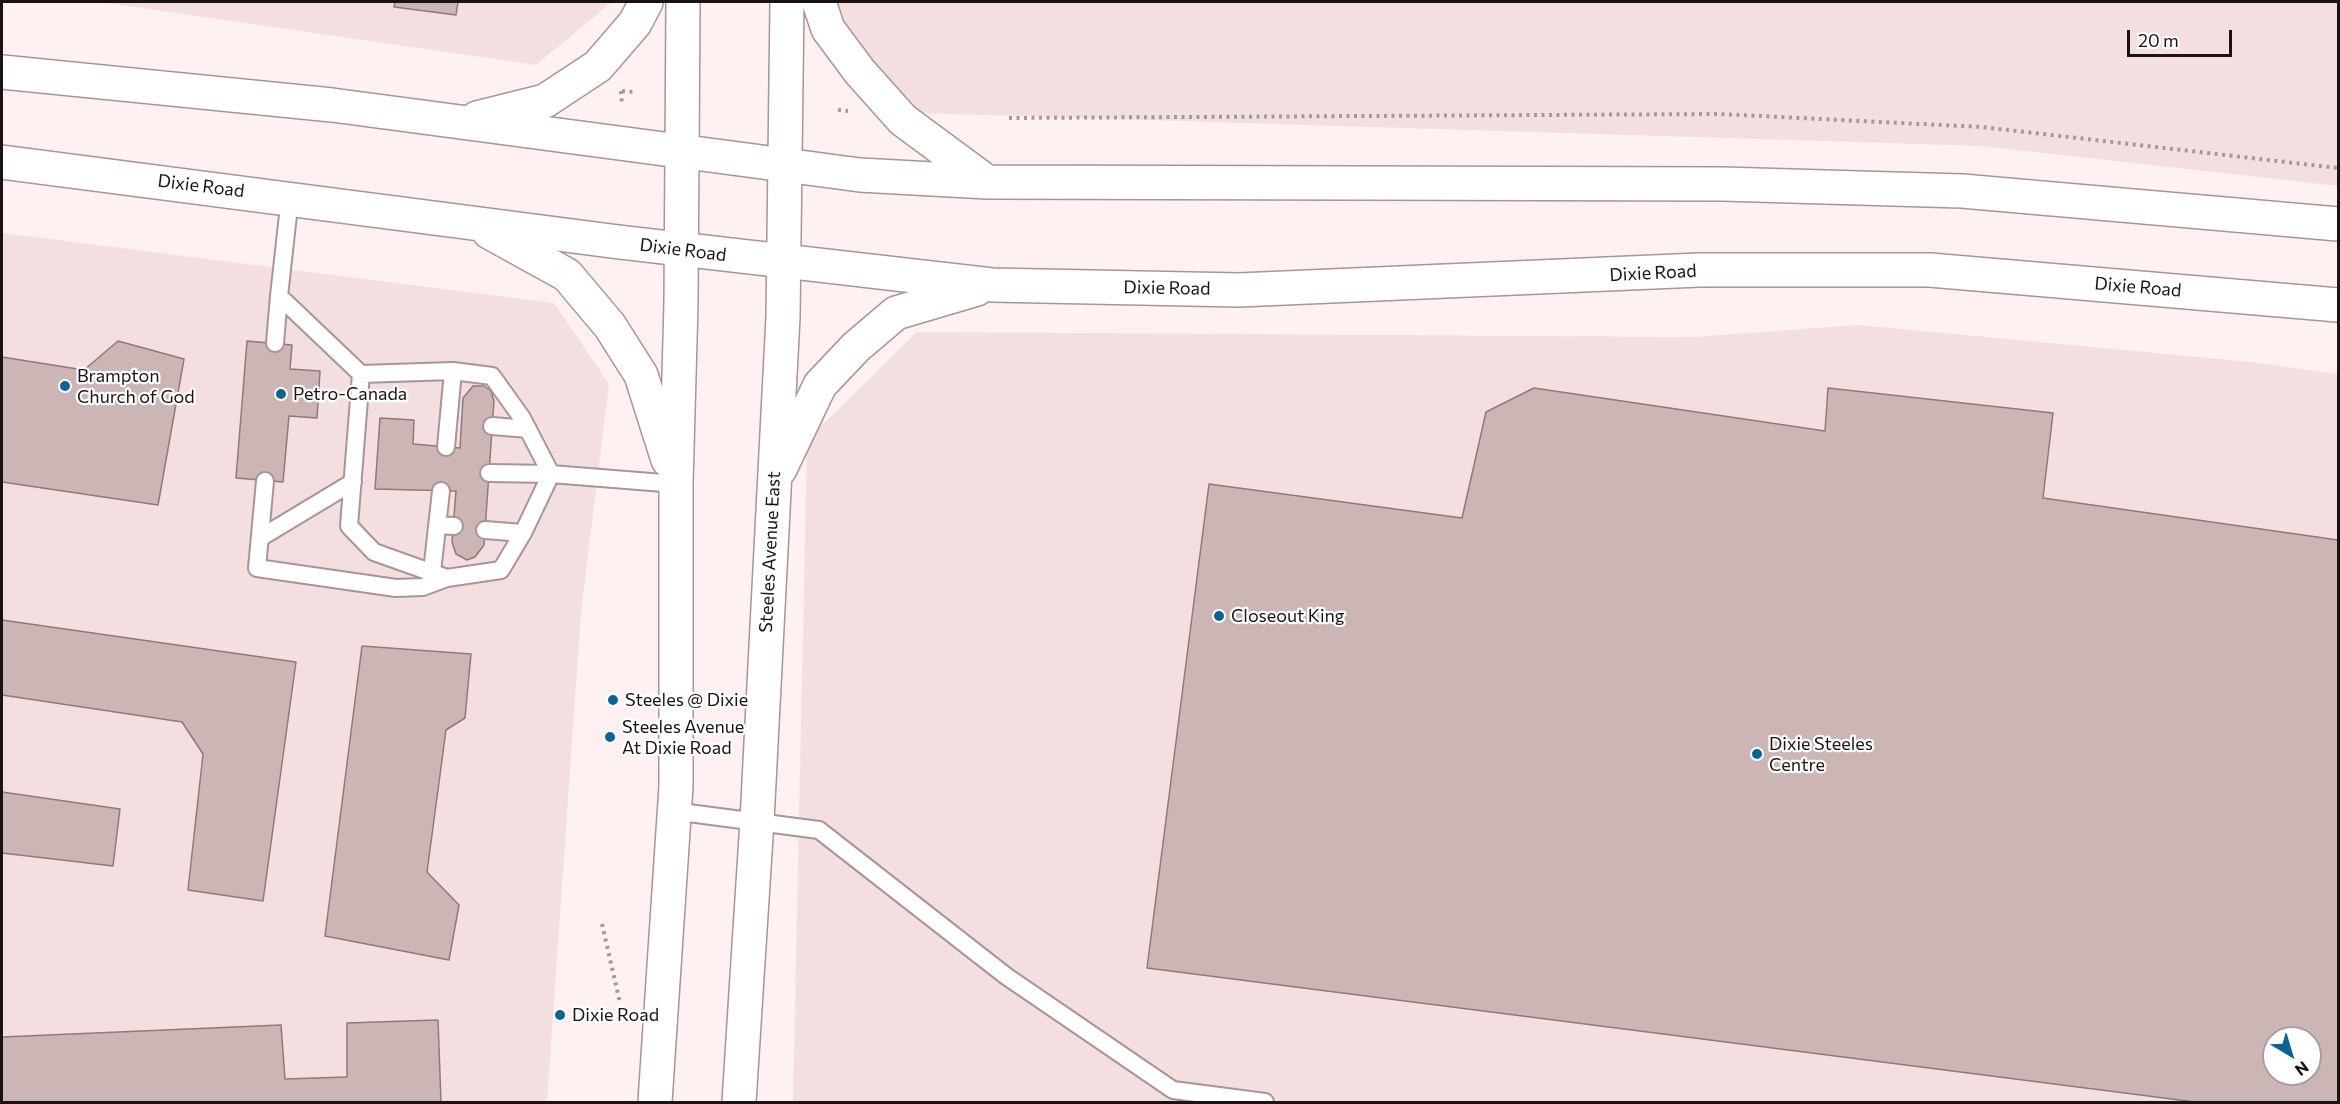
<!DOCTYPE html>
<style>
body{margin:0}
#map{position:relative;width:2340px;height:1104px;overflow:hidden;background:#fff1f1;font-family:Commissioner,sans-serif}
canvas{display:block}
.frame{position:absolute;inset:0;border:3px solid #1b1313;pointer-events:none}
.north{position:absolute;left:2262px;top:1026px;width:60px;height:60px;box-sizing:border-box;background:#fff;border:2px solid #a4a1a1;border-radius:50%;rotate:142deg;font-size:16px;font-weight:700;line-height:24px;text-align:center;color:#1b1313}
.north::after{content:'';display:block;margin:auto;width:21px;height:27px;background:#0b6394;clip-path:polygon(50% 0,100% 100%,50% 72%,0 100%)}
.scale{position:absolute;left:2127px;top:30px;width:105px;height:27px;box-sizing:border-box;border:3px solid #1b1313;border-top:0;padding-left:8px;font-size:18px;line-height:21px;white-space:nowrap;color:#1b1313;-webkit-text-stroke:4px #fff;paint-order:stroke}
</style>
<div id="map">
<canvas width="2340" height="1104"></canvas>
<div class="frame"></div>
<div class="north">N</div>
<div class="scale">20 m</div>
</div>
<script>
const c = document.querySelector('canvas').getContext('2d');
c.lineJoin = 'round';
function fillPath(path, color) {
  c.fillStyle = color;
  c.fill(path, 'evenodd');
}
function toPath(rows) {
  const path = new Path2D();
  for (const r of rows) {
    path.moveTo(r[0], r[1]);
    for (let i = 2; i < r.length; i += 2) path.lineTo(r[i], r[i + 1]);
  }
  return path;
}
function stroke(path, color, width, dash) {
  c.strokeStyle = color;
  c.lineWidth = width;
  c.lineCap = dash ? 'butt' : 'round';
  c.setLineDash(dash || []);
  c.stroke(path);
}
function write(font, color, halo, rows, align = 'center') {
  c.font = font + ' Commissioner,sans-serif';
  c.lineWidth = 4.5;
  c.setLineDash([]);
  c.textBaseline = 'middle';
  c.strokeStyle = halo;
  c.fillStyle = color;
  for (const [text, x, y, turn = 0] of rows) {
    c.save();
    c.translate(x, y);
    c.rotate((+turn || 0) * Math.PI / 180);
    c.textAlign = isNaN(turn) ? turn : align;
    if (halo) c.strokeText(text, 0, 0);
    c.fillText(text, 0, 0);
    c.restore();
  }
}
fillPath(toPath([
 [100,2,612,2,536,65],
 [833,2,2338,2,2338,186,1981,146,891,112,832,41],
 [2,233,554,303,609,384,581,612,547,1102,2,1102],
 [1859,325,2251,362,2338,374,2338,1102,793,1102,807,440,917,332,1693,337],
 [2274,1038,2310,1038,2310,1074,2274,1074]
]), '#f3dfe0');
const building = toPath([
 [395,2,458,2,456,15,394,7,395,2],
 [118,341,184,359,158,505,2,482,2,357,84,370,118,341],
 [247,341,292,345,290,369,320,371,317,418,289,416,283,482,236,478,247,341],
 [473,386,484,386,491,391,494,401,484,545,475,557,467,560,456,554,452,542,456,491,375,489,380,418,414,420,413,444,460,448,463,398,473,386],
 [1534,388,1825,431,1828,388,2053,413,2043,498,2338,540,2338,1102,2195,1102,1147,968,1209,484,1462,518,1486,412,1534,388],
 [2274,1038,2310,1038,2310,1074,2274,1074,2274,1038],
 [2,620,296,662,263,901,188,890,203,754,182,722,2,695,2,620],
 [362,646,471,654,465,718,446,730,427,872,459,905,449,960,325,936,362,646],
 [2,792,120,809,113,866,2,853,2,792],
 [438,1020,441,1102,2,1102,2,1037,281,1025,285,1079,347,1077,347,1023,438,1020]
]);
fillPath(building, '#cbb5b5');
stroke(building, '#8f7a7b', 1.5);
const service = toPath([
 [290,197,279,296,361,374,453,371,492,376,522,418,551,474,676,484],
 [275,343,279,296],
 [361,374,349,526,374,552,447,578,501,570,523,533,551,474,489,473],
 [492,426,528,429],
 [446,447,453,371],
 [265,481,257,568,396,588,423,587,447,578],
 [437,525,454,526],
 [485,530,523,533],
 [260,538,353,482],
 [432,572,441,491],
 [673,811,819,830,1006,976,1173,1090,1265,1102]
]);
const secondary = toPath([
 [819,2,828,29,860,72,903,120,987,182],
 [2,72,332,105,860,175,987,182,1722,184,1962,191,2338,224],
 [477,118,545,101,598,66,635,23,646,2],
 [2,162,619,242,992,285,1239,290,1699,270,1930,270,2338,305],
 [489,232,567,275,610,326,641,375,668,460],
 [780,469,820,385,856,347,896,313,977,289],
 [655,1102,676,786,676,484,681,303,683,2],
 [739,1102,757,821,783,317,787,2]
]);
stroke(service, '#aa9495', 20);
stroke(secondary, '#aa9495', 36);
stroke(toPath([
 [621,91,622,105],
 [622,91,634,92],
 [838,110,848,111],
 [1009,118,1719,114,1982,127,2338,168],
 [602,924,620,1003]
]), '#a49999', 4, [3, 4.5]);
stroke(service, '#fff', 16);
stroke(secondary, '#fff', 33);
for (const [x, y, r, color] of [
 [65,386,6,"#0b6394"],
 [281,394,6,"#0b6394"],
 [1219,616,6,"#0b6394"],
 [613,700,6,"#0b6394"],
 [610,737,6,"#0b6394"],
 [1757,754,6,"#0b6394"],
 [560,1015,6,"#0b6394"]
]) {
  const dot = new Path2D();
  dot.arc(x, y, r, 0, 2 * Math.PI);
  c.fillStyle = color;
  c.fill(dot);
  stroke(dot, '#fff', 2);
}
write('18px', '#1b1313', '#fff', [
 ["Dixie Road",201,186,7],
 ["Dixie Road",683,250,7],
 ["Dixie Road",1653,273,-3],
 ["Dixie Road",2138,287,5],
 ["Dixie Road",1167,288,1],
 ["Steeles Avenue East",770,552,-87]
]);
write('18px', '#1b1313', '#fff', [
 ["Brampton",77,376],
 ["Church of God",77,397],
 ["Petro-Canada",293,394],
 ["Closeout King",1231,616],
 ["Steeles @ Dixie",625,700],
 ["Steeles Avenue",622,727],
 ["At Dixie Road",622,748],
 ["Dixie Steeles",1769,744],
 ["Centre",1769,765],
 ["Dixie Road",572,1015]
], 'left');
</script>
